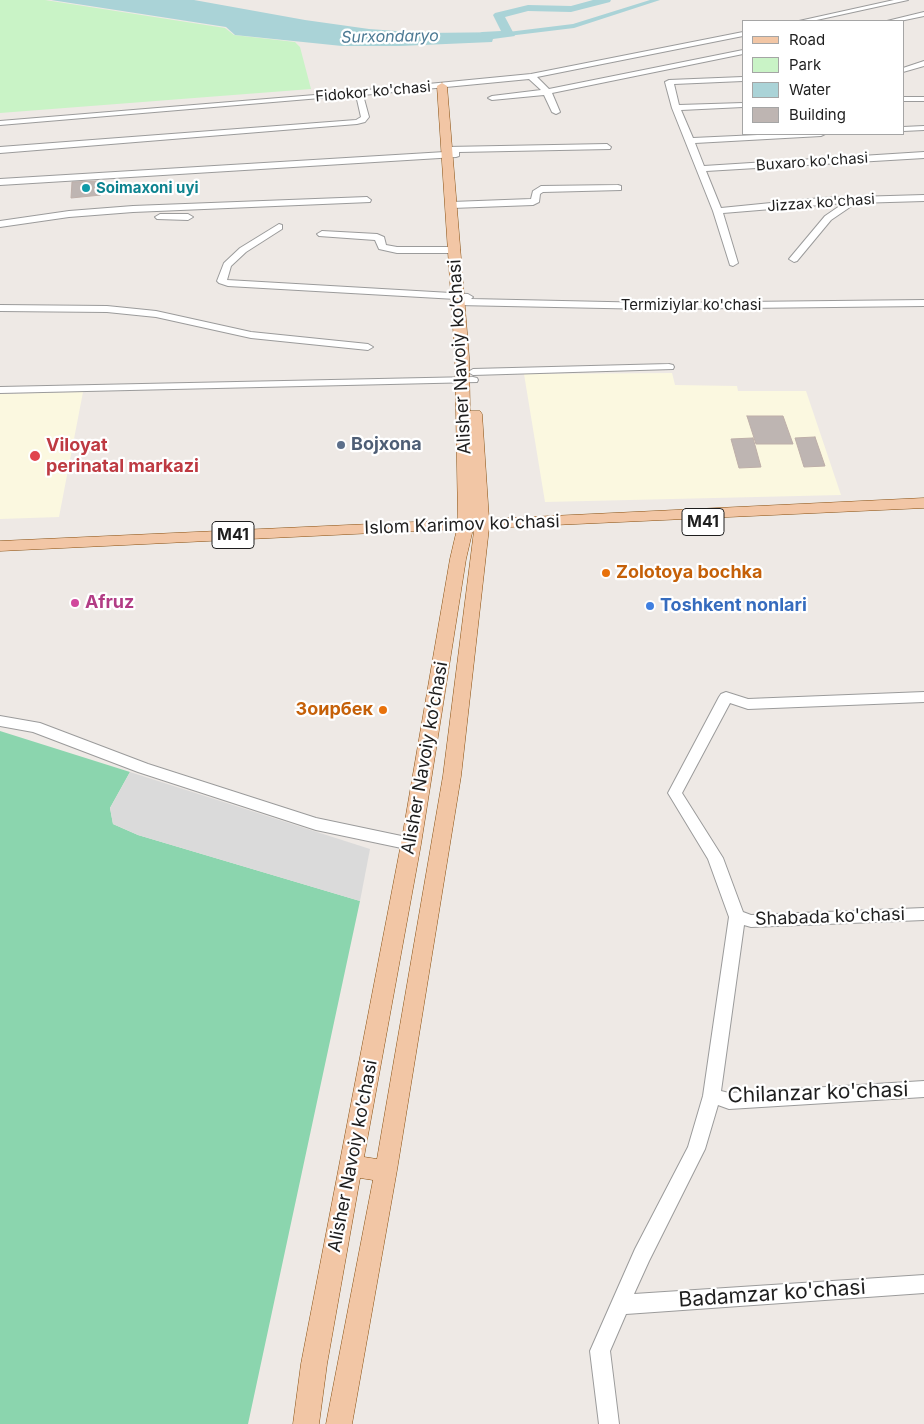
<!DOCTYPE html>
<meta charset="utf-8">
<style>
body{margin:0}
#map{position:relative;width:924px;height:1424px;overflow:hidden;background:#eee9e5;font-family:Inter,sans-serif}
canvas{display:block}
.legend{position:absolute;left:742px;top:20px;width:162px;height:115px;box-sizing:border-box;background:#fff;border:1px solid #a5a5a5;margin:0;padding:6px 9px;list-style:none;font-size:15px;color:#1e1e1e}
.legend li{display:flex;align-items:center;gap:10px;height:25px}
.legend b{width:25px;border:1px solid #a5a5a5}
</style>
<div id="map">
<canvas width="924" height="1424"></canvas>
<ul class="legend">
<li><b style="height:6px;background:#f2c6a5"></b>Road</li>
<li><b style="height:14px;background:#c9f3c6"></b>Park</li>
<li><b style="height:14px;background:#aad3d7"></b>Water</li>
<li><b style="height:14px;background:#beb5b2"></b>Building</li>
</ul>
</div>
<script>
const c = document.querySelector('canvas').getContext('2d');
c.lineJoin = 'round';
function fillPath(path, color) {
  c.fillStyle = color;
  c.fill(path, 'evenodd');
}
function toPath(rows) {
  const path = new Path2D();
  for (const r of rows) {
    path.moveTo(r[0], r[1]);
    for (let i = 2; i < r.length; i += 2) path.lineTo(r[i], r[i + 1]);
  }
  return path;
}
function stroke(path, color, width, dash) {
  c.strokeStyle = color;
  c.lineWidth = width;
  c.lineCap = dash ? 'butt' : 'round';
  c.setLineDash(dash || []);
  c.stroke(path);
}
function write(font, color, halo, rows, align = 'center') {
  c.font = font + ' Inter,sans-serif';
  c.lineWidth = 4.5;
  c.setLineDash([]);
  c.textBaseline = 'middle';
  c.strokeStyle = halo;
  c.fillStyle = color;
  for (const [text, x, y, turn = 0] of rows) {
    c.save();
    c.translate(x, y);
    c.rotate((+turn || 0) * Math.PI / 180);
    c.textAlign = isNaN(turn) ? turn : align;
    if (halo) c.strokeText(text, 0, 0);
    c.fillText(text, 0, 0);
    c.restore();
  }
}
fillPath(toPath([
 [672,373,675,385,737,386,738,391,806,391,841,495,545,502,524,374],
 [83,392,59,517,0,519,0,394]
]), '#fbf8e0');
fillPath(toPath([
 [0,0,45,0,225,28,234,35,295,42,300,47,311,89,0,113]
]), '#c9f3c6');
fillPath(toPath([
 [0,731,130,772,110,808,113,824,138,835,360,901,248,1424,0,1424]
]), '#8bd5ae');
fillPath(toPath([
 [130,772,370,849,360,901,138,835,113,824,110,808]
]), '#dadada');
fillPath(toPath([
 [51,0,194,0,305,20,369,29,424,33,513,32,515,36,493,39,492,42,400,46,342,46,235,35,226,27]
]), '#aad3d7');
fillPath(toPath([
 [650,0,660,0,574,28,508,36,505,34,508,32,573,24,650,0]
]), '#aad3d7');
fillPath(toPath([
 [593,0,611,0,610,2,571,12,528,11,505,17,514,34,512,36,482,38,476,35,482,32,501,31,493,15,495,13,528,5,571,6,593,0]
]), '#aad3d7');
const building = toPath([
 [99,181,101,195,71,198,72,182,99,181],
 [747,416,783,416,793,444,756,444,747,416],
 [815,437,825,466,804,467,795,438,815,437],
 [753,438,761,467,739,468,731,439,753,438]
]);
fillPath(building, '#beb5b2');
stroke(building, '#beafa9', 1);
const minor = toPath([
 [894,0,908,0,812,21,799,21,894,0],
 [924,12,924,16,900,21,887,21,924,12],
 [743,32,743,36,537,77,549,89,743,50,743,54,552,93,560,112,556,114,552,112,544,95,492,100,488,98,492,96,541,90,529,79,363,95,369,117,365,122,357,124,0,153,0,147,356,120,361,117,356,95,0,125,0,121,315,95,531,74,743,32],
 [924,61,924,66,903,72,903,68,924,61],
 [743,77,743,81,674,84,679,105,743,103,743,107,681,110,693,138,779,134,825,134,821,136,695,143,704,166,924,152,924,158,706,171,721,208,821,198,924,195,924,201,856,203,831,220,797,261,794,262,789,259,825,216,844,203,723,213,738,263,733,266,730,265,713,211,672,108,665,82,669,80,743,77],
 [903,97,924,97,924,101,903,101,903,97],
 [924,126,924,130,903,131,903,127,924,126],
 [607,144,611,147,610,149,459,152,459,156,456,157,0,185,0,179,445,152,443,150,447,147,607,144],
 [618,185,621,186,621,190,543,192,540,194,539,202,533,205,452,208,448,205,452,202,531,199,533,191,541,186,618,185],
 [367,197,371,200,370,202,133,212,69,217,0,227,0,221,69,211,133,206,367,197],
 [160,214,188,214,193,217,188,220,157,219,155,217,160,214],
 [279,224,282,225,282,229,246,252,231,266,227,280,468,294,473,297,471,299,653,303,924,300,924,306,653,309,457,305,452,302,456,299,228,286,219,283,217,281,224,263,240,248,279,224],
 [322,231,377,234,384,237,386,245,397,247,455,247,460,250,455,253,397,253,379,249,375,240,319,236,317,234,322,231],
 [0,305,107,306,156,311,251,332,368,344,373,347,368,350,251,338,156,317,107,312,0,311,0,305],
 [669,364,673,365,674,367,673,369,473,375,468,372,473,369,669,364],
 [473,377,477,378,478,380,477,382,0,393,0,387,473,377],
 [726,692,748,699,924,692,924,702,748,709,730,703,682,793,723,858,743,912,751,915,924,908,924,920,751,927,744,925,721,1091,729,1093,924,1081,924,1097,729,1109,718,1105,705,1149,649,1261,634,1294,924,1275,924,1293,626,1314,610,1351,619,1424,599,1424,590,1351,635,1249,688,1147,703,1096,729,917,708,859,668,793,719,697,721,694,726,692],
 [0,716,40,723,148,764,316,818,411,838,416,840,418,844,416,848,411,850,316,830,138,772,33,732,0,726,0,716]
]);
const major = toPath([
 [442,83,447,86,469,357,470,411,480,411,482,414,489,519,924,498,924,508,489,528,461,776,397,1170,352,1424,326,1424,373,1180,360,1178,327,1364,319,1424,293,1424,301,1364,401,844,450,559,457,529,0,551,0,541,458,520,455,357,437,86,442,83],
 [473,529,474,531,443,776,377,1159,364,1157,421,844,466,559,473,529]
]);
stroke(minor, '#9b9b9b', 2);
stroke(major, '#884f10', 1);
fillPath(minor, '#fff');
fillPath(major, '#f2c6a5');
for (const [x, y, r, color] of [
 [86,188,5,"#0f9aa8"],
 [341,445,5,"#5c6f8a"],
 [35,456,6,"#e0444e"],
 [606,573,5,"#e8710a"],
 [75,603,5,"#d1479c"],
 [650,606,5,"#3f7fe0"],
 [383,710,5,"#e8710a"]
]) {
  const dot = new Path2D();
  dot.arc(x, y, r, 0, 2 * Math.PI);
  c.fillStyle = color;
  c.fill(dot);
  stroke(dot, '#fff', 2);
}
write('15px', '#1e1e1e', '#fff', [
 ["Fidokor ko'chasi",373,92,-5],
 ["Buxaro ko'chasi",812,162,-4],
 ["Jizzax ko'chasi",821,203,-4],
 ["Termiziylar ko'chasi",691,305]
]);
write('bold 15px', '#0d838f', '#fff', [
 ["Soimaxoni uyi",96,188]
], 'left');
write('italic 16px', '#4d7a94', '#fff', [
 ["Surxondaryo",390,37,-1]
]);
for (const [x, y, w] of [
 [703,522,42],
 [233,535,42]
]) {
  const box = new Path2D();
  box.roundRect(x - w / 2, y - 13.5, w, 27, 4);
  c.fillStyle = '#fff';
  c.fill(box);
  stroke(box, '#1e1e1e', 1);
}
write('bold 16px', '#1e1e1e', null, [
 ["M41",703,522],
 ["M41",233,535]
]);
write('18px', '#1e1e1e', '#fff', [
 ["Alisher Navoiy ko’chasi",460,357,-93],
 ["Islom Karimov ko'chasi",462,525,-2],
 ["Alisher Navoiy ko’chasi",425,758,-80],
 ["Shabada ko'chasi",830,917,-2],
 ["Alisher Navoiy ko’chasi",353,1156,-79]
]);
write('bold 18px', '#4e5e75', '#fff', [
 ["Bojxona",351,445]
], 'left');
write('bold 18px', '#be3a42', '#fff', [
 ["Viloyat",46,446],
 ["perinatal markazi",46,467]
], 'left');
write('bold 18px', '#c56008', '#fff', [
 ["Zolotoya bochka",616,573],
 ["Зоирбек",373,710,"right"]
], 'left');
write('bold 18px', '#b23c85', '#fff', [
 ["Afruz",85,603]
], 'left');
write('bold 18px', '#366cbe', '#fff', [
 ["Toshkent nonlari",660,606]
], 'left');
write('21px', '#1e1e1e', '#fff', [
 ["Chilanzar ko'chasi",818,1093,-2],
 ["Badamzar ko'chasi",772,1294,-4]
]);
</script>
